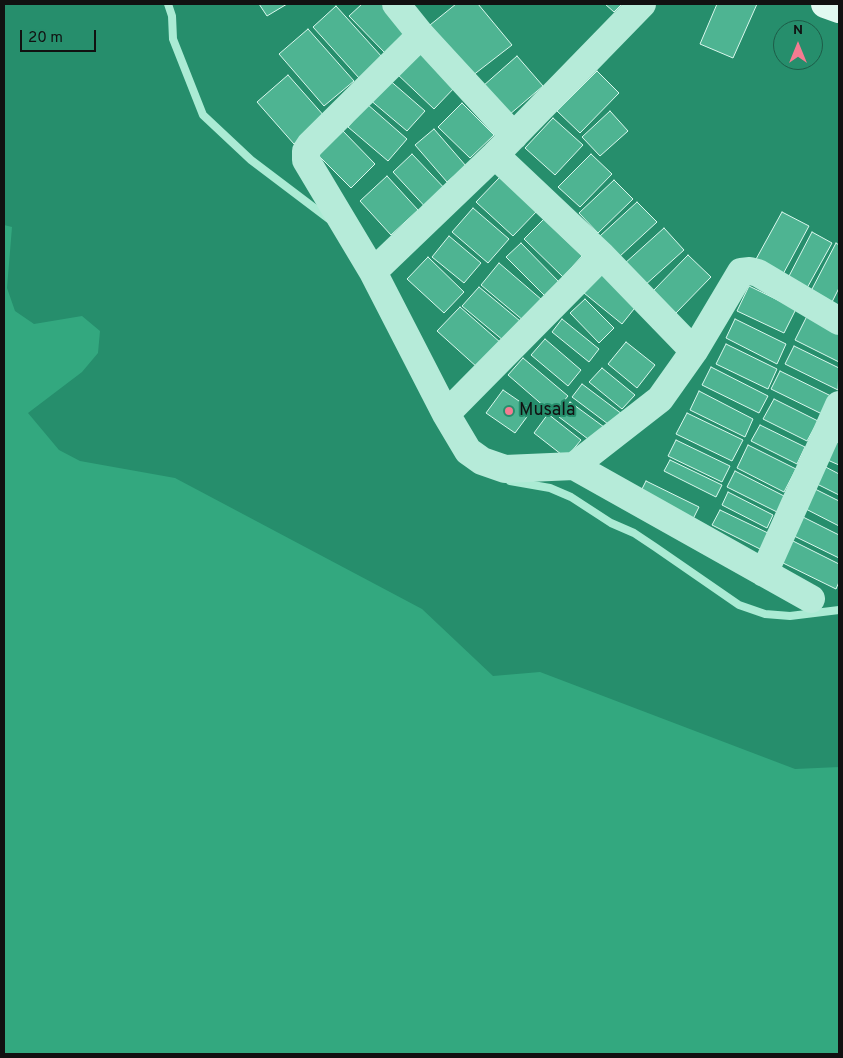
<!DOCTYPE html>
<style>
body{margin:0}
#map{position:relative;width:843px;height:1058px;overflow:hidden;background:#268e6c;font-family:Overpass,sans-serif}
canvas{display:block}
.frame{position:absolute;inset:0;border:5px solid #111;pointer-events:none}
.north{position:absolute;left:773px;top:20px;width:50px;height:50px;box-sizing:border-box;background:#268e6c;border:1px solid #1e5c48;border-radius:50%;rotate:0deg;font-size:14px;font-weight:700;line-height:20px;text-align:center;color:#111}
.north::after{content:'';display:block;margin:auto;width:18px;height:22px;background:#f47b91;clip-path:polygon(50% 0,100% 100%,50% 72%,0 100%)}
.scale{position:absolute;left:20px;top:30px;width:76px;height:22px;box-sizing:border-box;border:2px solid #111;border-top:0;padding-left:6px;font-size:15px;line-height:18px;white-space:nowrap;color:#111;-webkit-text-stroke:4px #268e6c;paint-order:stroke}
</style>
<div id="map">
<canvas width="843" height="1058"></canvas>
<div class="frame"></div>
<div class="north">N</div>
<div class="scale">20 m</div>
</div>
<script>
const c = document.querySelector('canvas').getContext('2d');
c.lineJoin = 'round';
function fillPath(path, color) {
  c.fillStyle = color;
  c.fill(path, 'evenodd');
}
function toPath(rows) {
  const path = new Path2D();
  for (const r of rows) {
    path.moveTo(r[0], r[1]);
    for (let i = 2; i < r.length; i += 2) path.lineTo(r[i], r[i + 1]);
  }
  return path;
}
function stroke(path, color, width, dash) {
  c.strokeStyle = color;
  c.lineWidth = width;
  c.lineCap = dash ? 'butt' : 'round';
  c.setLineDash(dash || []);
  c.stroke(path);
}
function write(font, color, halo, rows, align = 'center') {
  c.font = font + ' Overpass,sans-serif';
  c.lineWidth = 4;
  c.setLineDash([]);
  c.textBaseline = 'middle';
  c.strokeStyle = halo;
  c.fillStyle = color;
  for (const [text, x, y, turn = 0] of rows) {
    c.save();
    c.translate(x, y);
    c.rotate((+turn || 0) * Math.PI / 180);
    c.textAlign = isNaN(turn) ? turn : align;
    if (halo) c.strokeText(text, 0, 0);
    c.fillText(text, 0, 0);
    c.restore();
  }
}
fillPath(toPath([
 [4,225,12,227,7,288,15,311,34,324,82,316,100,331,98,353,82,372,28,413,59,450,80,461,175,478,422,609,493,676,540,672,795,769,839,767,839,1054,4,1054]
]), '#33a87f');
stroke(toPath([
 [168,4,172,16,173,39,203,115,251,160,329,219],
 [510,481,550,488,571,497,611,523,634,533,655,547,739,605,765,614,790,616,839,610]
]), '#abebd4', 8);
const building = toPath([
 [259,4,287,4,267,16,259,4],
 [362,4,384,4,409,30,385,53,349,16,362,4],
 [456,4,478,4,512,45,472,76,430,25,456,4],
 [605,4,622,4,614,12,605,4],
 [717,4,757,4,733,58,700,44,717,4],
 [336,6,382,57,359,78,313,27,336,6],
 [308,29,354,81,324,106,279,54,308,29],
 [419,49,457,85,434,109,396,73,419,49],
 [517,56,543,86,509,115,483,86,517,56],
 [597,71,619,93,580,133,557,111,597,71],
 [288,75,325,117,294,144,257,102,288,75],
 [387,78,425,111,407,131,369,99,387,78],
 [462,103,494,135,470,158,438,127,462,103],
 [367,104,407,139,388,161,348,127,367,104],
 [610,111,628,131,600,156,582,137,610,111],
 [553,118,583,145,555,175,525,148,553,118],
 [341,129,375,164,351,188,316,153,341,129],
 [434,129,466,166,447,182,415,145,434,129],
 [412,154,449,193,429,211,393,172,412,154],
 [591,154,612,174,580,207,558,187,591,154],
 [387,176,418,210,391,235,360,201,387,176],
 [500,177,537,211,513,236,476,202,500,177],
 [614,180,633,199,598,233,579,213,614,180],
 [637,202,657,222,619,257,600,236,637,202],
 [473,208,509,239,488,263,452,232,473,208],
 [782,212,809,226,782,276,755,261,782,212],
 [544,219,582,256,563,277,524,239,544,219],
 [664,228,684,250,644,286,624,264,664,228],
 [812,232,832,243,807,288,788,278,812,232],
 [449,236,481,263,464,283,432,257,449,236],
 [521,243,560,283,546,297,506,257,521,243],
 [836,243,839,245,839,288,832,302,811,291,836,243],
 [688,255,711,277,676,313,653,291,688,255],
 [428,257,464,292,444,313,407,279,428,257],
 [499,263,542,300,524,321,481,285,499,263],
 [601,274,638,304,622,324,584,293,601,274],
 [749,286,796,309,784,333,737,311,749,286],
 [479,287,520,321,504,341,462,306,479,287],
 [585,299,614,328,599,343,570,313,585,299],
 [460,307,501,343,478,368,437,331,460,307],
 [807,316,839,332,839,362,795,340,807,316],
 [562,319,599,349,589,362,552,332,562,319],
 [735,319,786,344,777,364,726,338,735,319],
 [545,339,581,370,568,386,531,355,545,339],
 [626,342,655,365,637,388,608,364,626,342],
 [726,344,777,369,768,389,716,364,726,344],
 [794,346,839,368,838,390,785,364,794,346],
 [523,358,568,396,553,414,508,375,523,358],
 [711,367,768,396,759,413,702,385,711,367],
 [602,368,635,395,622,409,589,382,602,368],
 [780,371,831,396,822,414,771,389,780,371],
 [582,384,622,414,612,427,572,397,582,384],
 [503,390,532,410,515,433,486,413,503,390],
 [699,391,753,419,745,437,690,410,699,391],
 [774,399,818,421,807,441,763,419,774,399],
 [570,402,604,427,592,442,559,417,570,402],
 [687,413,743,440,732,461,676,434,687,413],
 [548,414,581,440,566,458,534,433,548,414],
 [760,425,805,447,797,464,751,441,760,425],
 [676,440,730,466,722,482,668,456,676,440],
 [833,440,839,443,839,465,823,458,833,440],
 [748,445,796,469,784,492,737,468,748,445],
 [670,460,722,485,716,497,664,471,670,460],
 [820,464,839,474,839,495,811,481,820,464],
 [735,471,786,497,779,513,727,487,735,471],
 [646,481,699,507,690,525,637,499,646,481],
 [811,487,839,501,839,526,802,507,811,487],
 [728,492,773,515,767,528,722,505,728,492],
 [720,510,770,534,762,550,712,525,720,510],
 [799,515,839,535,839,558,790,534,799,515],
 [789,539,839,564,839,582,836,589,779,561,789,539]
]);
fillPath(building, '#4eb492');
stroke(building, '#dbf8ee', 1);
stroke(toPath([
 [396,4,421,35,514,136],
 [421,35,310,145,306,151,306,160,373,272,446,414,468,451,482,461,505,469,574,466,811,599],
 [495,155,602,256,694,351],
 [373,272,495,155,642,4],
 [446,414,602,256],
 [574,466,660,399,694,351,741,272,750,271,758,273,839,321],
 [764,573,839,405]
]), '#b6ebd9', 28);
stroke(toPath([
 [825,4,839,9]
]), '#e1f9f1', 28);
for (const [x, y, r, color] of [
 [509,411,5,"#f47b91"]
]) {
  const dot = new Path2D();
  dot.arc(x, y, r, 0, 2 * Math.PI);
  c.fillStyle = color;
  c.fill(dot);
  stroke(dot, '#268e6c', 2);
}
write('18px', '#111', '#268e6c', [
 ["Musala",519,411]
], 'left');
</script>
